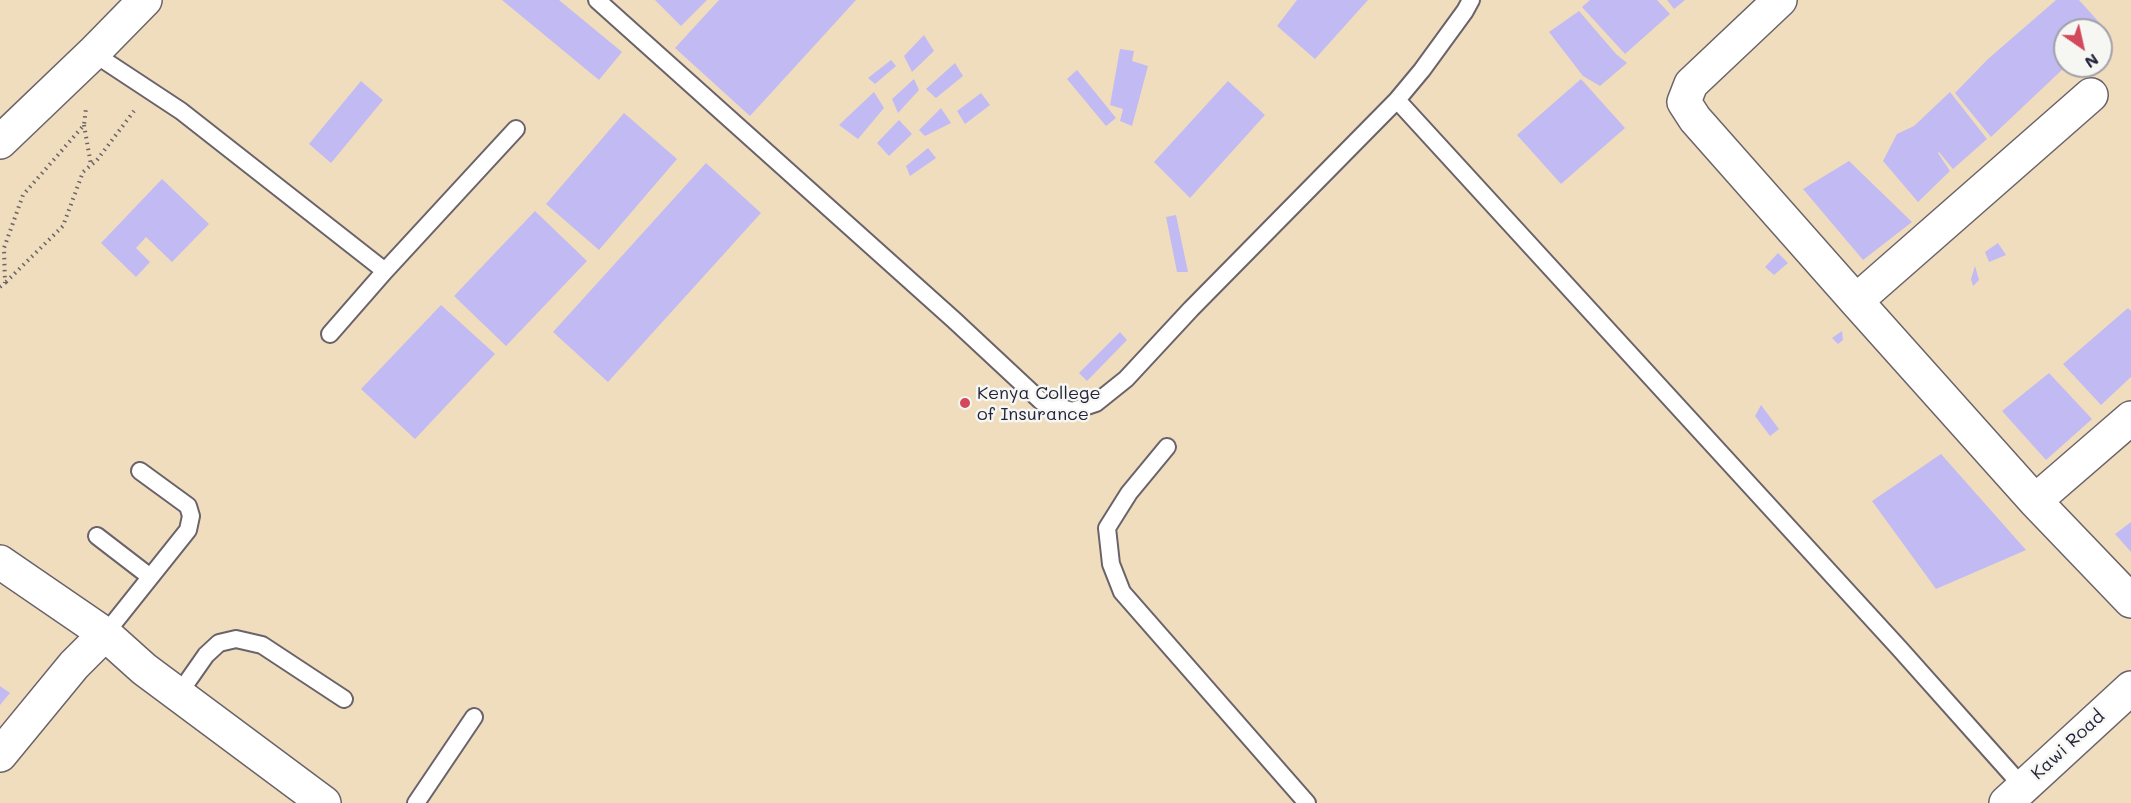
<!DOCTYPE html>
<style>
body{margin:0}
#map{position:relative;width:2131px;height:803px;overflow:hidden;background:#f0ddbe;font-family:Mali,sans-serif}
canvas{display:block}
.north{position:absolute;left:2053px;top:18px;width:60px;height:60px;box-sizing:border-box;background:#f6f6f2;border:2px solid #a1a1a9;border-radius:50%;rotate:146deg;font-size:16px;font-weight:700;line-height:24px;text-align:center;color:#22223b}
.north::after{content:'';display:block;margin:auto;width:21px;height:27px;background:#d1495b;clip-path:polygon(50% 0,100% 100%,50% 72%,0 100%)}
</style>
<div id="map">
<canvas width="2131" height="803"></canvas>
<div class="north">N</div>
</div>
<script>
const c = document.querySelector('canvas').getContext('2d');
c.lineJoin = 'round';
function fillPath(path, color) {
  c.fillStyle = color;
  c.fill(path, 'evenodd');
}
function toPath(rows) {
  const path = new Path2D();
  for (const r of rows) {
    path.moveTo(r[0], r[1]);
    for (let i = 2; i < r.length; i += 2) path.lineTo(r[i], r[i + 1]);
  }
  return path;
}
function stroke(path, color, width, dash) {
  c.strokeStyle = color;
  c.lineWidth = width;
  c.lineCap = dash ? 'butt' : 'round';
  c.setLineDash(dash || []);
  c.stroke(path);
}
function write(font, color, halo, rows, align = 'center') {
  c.font = font + ' Mali,sans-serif';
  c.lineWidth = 5;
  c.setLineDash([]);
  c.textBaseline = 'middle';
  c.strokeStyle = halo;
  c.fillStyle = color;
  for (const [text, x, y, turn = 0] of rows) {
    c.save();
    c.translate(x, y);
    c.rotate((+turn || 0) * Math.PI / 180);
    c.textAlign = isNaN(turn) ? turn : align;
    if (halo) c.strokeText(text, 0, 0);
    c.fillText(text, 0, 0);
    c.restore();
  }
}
fillPath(toPath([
 [502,0,559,0,622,52,599,80],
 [655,0,707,0,681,26],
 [719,0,856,0,750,116,675,48],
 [1297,0,1368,0,1315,59,1277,26],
 [1590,0,1657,0,1670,14,1625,54,1582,7],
 [1667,0,1685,0,1674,9],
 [2056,0,2079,0,2107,31,2101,35,2101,30,2065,30,2065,67,1991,137,1955,93,1988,59],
 [1579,11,1616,54,1627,63,1600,86,1583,76,1549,32],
 [924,35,934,51,912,72,904,56],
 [1120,49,1134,51,1132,61,1148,66,1132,126,1120,121,1123,109,1110,105],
 [891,60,896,66,875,84,868,78],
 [955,63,963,76,936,98,926,89],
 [1077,70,1116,118,1106,126,1067,79],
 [914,79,919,90,898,113,892,99],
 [1581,79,1625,128,1561,184,1517,135],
 [361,81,383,100,331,163,309,144],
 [1228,81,1265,115,1190,198,1154,162],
 [874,92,884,108,858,139,839,125],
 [1950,92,1987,139,1953,169,1939,152,1938,153,1950,171,1918,202,1883,161,1897,134,1914,126],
 [981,93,990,105,965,124,957,111],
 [941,108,951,123,925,136,919,130],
 [624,113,677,159,599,250,546,204],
 [899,120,912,134,889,156,877,143],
 [928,148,936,158,910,176,906,166],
 [1849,161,1912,222,1863,260,1803,189],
 [706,163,761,213,608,382,553,332],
 [162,179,209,224,172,262,146,237,136,248,150,262,136,277,101,243],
 [535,211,587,261,506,346,454,296],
 [1176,215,1188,272,1177,272,1166,217],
 [1998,243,2006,255,1989,262,1985,252],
 [1778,253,1788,263,1774,275,1765,267],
 [1975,266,1979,280,1973,286,1971,279],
 [441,305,495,354,415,439,361,389],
 [2128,308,2131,311,2131,377,2101,405,2063,364],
 [1842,331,1843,340,1838,344,1832,338],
 [1120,332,1127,340,1087,381,1079,373],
 [2049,373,2092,419,2046,460,2002,411],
 [1761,405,1779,429,1770,436,1755,416],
 [1941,454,2026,550,1936,589,1872,501],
 [2131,522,2131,552,2115,534],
 [0,686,10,693,0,705]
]), '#c1baf3');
const lane = toPath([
 [597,0,954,320,1042,402,1072,411,1096,403,1126,379,1191,309,1397,100,1422,70,1465,11,1471,0],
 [93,53,181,111,385,271],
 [1397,100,1899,648,2023,787],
 [330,334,385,271,516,129],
 [1167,447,1129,493,1107,528,1111,564,1122,592,1307,803],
 [97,536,149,576],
 [105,634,188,530,191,516,188,506,140,471],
 [178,695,206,655,219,643,236,639,262,645,344,699],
 [416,803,474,717]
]);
const street = toPath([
 [1780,0,1691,84,1684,102,1695,119,1856,301,2035,501,2131,601],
 [0,142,93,53,145,0],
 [1856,301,2091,95],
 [2035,501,2131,418],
 [0,562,105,634],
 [0,755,74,665,105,634,144,669,324,803],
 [2006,803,2131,688]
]);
stroke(lane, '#6a6369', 20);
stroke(street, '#6a6369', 36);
stroke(toPath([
 [84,125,91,165],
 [6,282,63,226,83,172,97,160,134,111],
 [0,287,5,283,4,248,23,195,84,125,86,108]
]), '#6a6369', 4, [1.5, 4.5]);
stroke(lane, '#fff', 16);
stroke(street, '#fff', 33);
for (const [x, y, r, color] of [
 [965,403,6,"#d1495b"]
]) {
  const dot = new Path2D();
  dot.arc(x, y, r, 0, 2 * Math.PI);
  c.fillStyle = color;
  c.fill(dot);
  stroke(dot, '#f6f6f2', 2);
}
write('18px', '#22223b', '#f6f6f2', [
 ["Kenya College",977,393],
 ["of Insurance",977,414]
], 'left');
write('18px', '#22223b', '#f6f6f2', [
 ["Kawi Road",2068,745,-43]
]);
</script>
